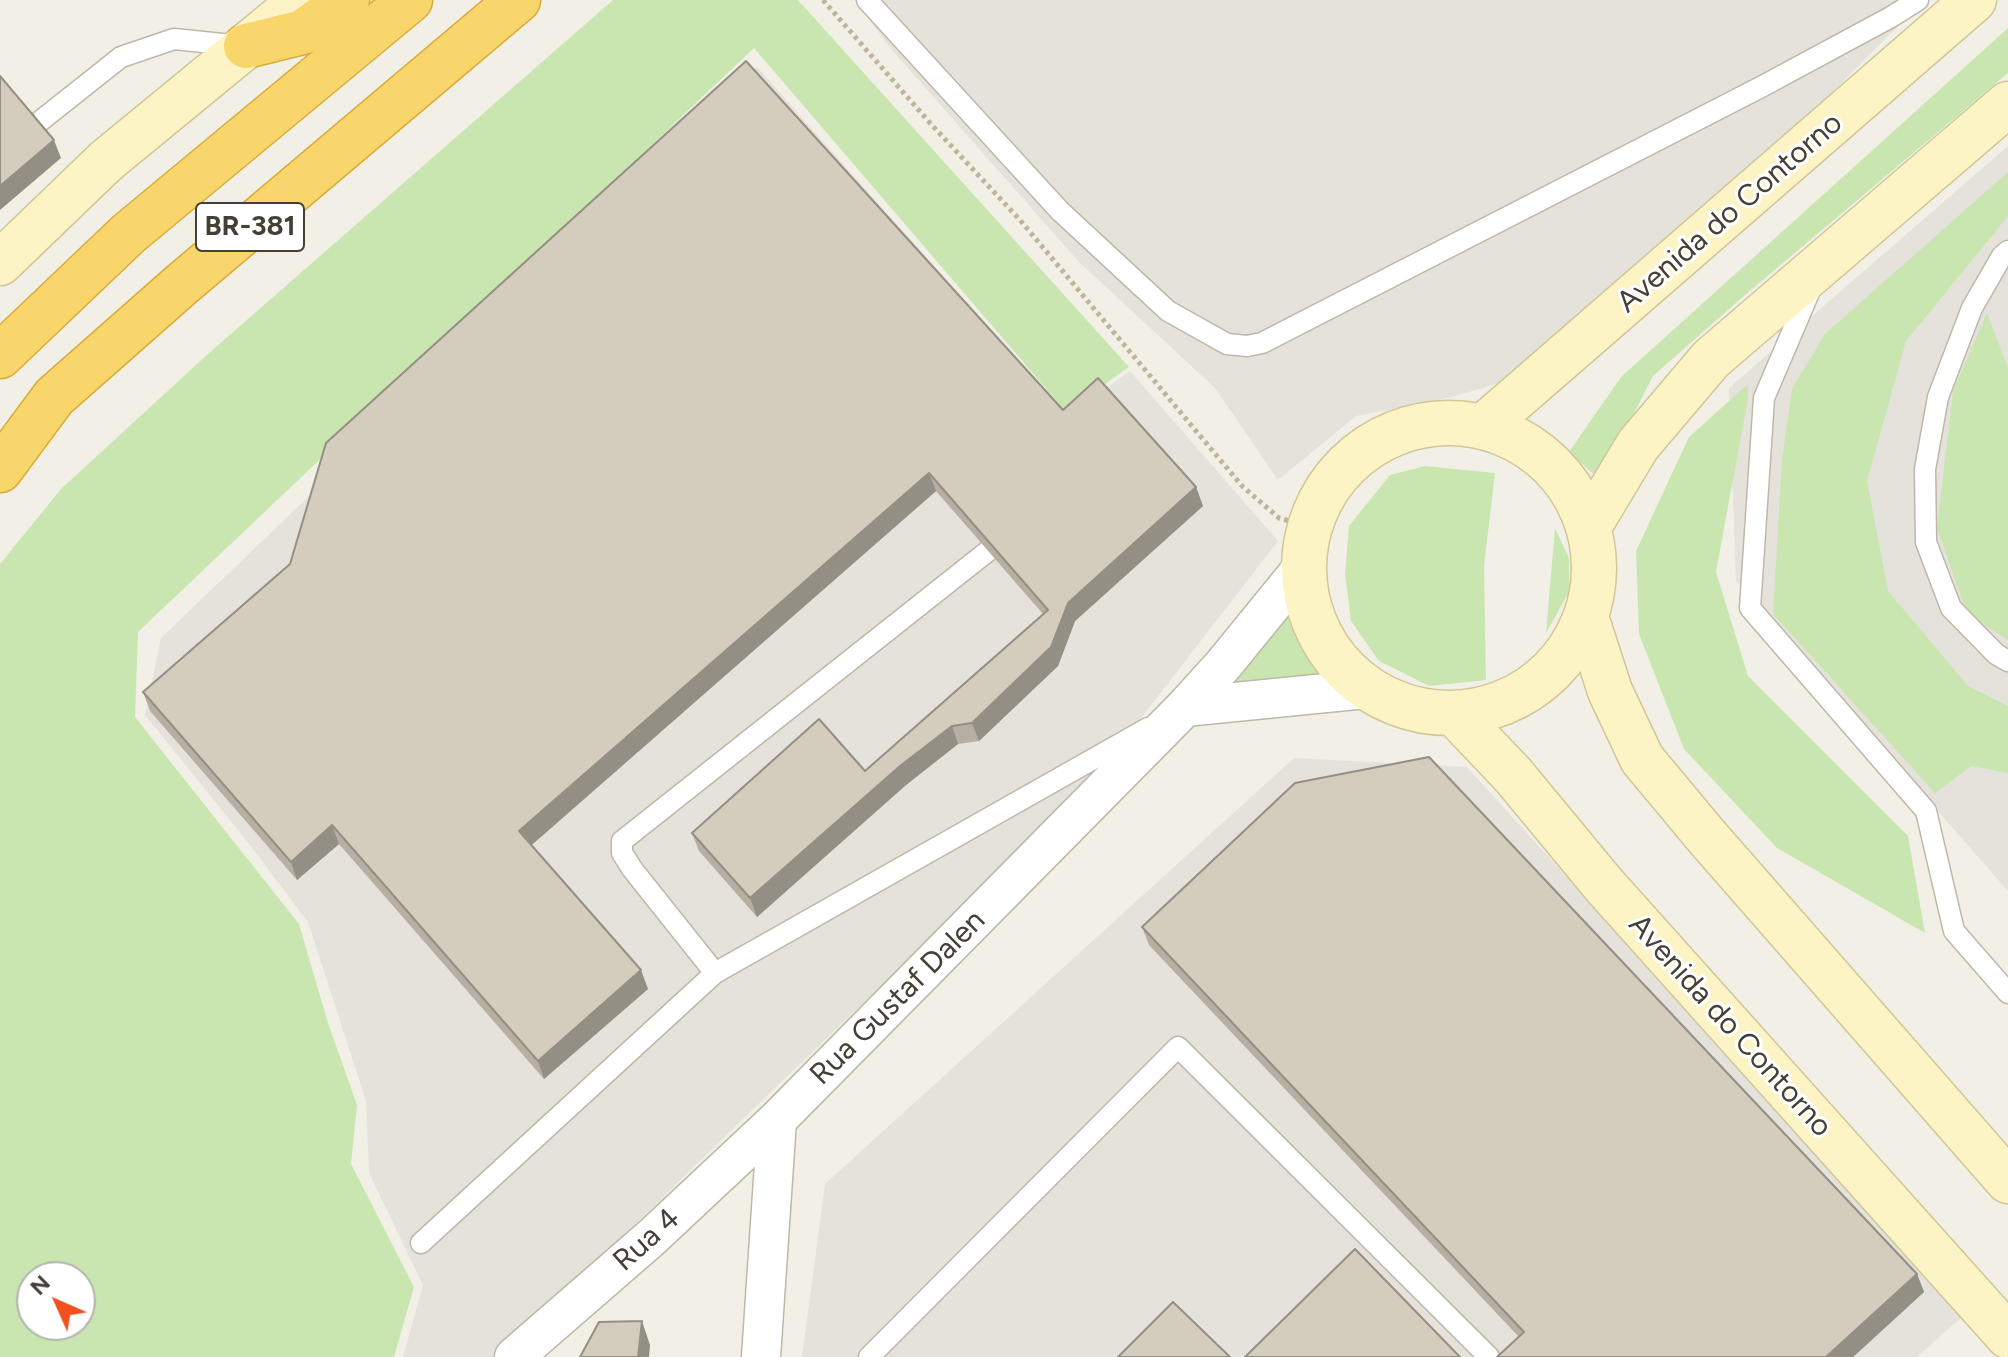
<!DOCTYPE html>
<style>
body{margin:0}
#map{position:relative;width:2008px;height:1357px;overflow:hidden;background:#f2f0e6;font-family:Figtree,sans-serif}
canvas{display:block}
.north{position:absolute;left:16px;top:1261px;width:80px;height:80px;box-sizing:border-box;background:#fff;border:2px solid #b5b3af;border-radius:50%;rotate:315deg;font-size:22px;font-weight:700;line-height:32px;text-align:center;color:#454036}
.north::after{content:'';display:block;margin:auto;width:28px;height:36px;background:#f2501e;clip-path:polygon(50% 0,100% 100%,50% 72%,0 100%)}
</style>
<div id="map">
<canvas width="2008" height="1357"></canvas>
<div class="north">N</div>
</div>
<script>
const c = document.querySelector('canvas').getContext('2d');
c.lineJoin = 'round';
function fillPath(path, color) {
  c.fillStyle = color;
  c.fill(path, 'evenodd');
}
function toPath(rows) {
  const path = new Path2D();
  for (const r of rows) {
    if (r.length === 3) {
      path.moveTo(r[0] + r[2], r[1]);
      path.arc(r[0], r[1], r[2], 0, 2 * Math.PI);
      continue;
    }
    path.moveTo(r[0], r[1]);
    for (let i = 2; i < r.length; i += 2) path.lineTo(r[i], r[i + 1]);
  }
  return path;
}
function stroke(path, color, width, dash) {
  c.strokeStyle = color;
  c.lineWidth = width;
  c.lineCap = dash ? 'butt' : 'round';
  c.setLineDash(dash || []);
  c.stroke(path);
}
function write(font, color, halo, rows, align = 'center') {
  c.font = font + ' Figtree,sans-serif';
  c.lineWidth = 6;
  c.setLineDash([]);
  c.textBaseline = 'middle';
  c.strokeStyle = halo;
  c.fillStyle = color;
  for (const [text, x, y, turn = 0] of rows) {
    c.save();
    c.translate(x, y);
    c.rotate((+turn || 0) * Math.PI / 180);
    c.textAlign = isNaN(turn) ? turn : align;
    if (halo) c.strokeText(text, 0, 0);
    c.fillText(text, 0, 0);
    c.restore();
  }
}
fillPath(toPath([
 [854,0,1924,0,1795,130,1519,377,1452,397,1356,416,1278,480,1215,388,1079,262,892,50],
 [757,67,1067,416,1130,371,1278,541,1087,788,780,1083,499,1357,403,1357,423,1285,369,1173,366,1101,308,922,243,836,145,715,161,638],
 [2008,146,2008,891,1736,581,1729,388],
 [1294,758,1467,767,1964,1315,1917,1357,802,1357,825,1184]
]), '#e5e1db');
fillPath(toPath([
 [613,0,798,0,1129,367,1066,412,754,48,138,632,135,717,299,924,328,1023,357,1105,351,1164,414,1287,394,1357,0,1357,0,564,61,489,209,353],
 [32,1277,80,1277,80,1325,32,1325],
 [2008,28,2008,73,1745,295,1653,376,1600,480,1569,452,1621,377],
 [2008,172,2008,216,1906,341,1867,481,1888,591,1968,686,2008,706,2008,773,1971,766,1935,793,1773,614,1782,460,1792,389,1825,334],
 [1987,313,2008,368,2008,640,1967,614,1937,528,1953,391],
 [1748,384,1748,398,1716,572,1748,676,1908,836,1925,933,1777,848,1684,749,1639,634,1636,551,1689,437],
 [1425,466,1495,473,1484,566,1486,680,1429,686,1379,661,1351,621,1345,574,1349,526,1390,475],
 [1555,528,1569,558,1569,592,1546,633],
 [1285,611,1334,671,1230,690]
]), '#c9e6b0');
const service = toPath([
 [867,0,1060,211,1168,311,1227,344,1247,346,1262,343,1761,87,1891,17,1918,0],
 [34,126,121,57,174,39,242,46],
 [2008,251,2002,256,1972,308,1938,397,1925,469,1926,542,1951,608,1996,654,2008,661],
 [1811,288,1764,398,1750,608,1926,811,1954,931,2008,993],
 [715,973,633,870,622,853,622,841,988,551],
 [421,1243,715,973,1148,728],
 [869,1357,1178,1047,1489,1357]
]);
const minor = toPath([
 [1303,567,1224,664,1185,707,1366,689],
 [514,1357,651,1238,777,1120],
 [761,1357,777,1120,1185,707]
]);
const secondary = toPath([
 [0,263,106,161,302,0],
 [1449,568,145],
 [1485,425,1974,0],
 [1590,525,1638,445,1711,359,2008,104],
 [1587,620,1610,691,1642,759,1707,837,2008,1181],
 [1455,714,1513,775,1604,885,2008,1336]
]);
const motorway = toPath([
 [246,46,303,32,347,0],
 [0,356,128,234,410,0],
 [0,470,54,397,181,285,518,0]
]);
stroke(service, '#beb8a9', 23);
stroke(minor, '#beb8a9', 41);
stroke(secondary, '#d1c698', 47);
stroke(motorway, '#d8ac3b', 47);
stroke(toPath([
 [823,0,930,123,1020,220,1242,486,1279,518,1309,527]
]), '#bfb59b', 5, [4, 4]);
stroke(service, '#fff', 20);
stroke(minor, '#fff', 38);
stroke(secondary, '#fdf4c6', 44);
stroke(motorway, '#f9d66b', 44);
fillPath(toPath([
 [1063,410,1196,487,1203,506,1075,621,1058,666,979,741,958,744,906,785,757,917,699,851,692,833,865,771,1043,614,936,491,531,845,648,989,544,1079,339,844,297,880,150,711,143,692],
 [1142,927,1917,1274,1924,1292,1853,1357,1497,1357,1519,1337,1149,945]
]), '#b6afa2');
fillPath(toPath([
 [54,140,61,158,0,210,0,186],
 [929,473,936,491,526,850,519,831],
 [1196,487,1203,506,1075,621,1058,666,979,741,972,723,1068,603],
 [952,726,958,744,906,785,757,917,750,898,900,766],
 [332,825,339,844,297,880,291,862],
 [641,970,648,989,544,1079,538,1061],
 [1917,1274,1924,1292,1853,1357,1826,1357],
 [642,1321,650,1345,649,1357,638,1357]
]), '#948f84');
const building = toPath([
 [746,61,1063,410,1098,378,1196,487,1068,603,1051,647,972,723,952,726,900,766,750,898,692,833,819,719,865,771,1048,610,929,473,519,831,641,970,538,1061,332,825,291,862,143,692,290,564,326,443,746,61],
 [0,76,54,140,0,186,0,76],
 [1429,757,1917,1274,1826,1357,1497,1357,1524,1332,1142,927,1295,783,1429,757],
 [1355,1249,1460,1357,1245,1357,1355,1249],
 [1173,1302,1230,1357,1118,1357,1173,1302],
 [642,1321,638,1357,580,1357,599,1322,642,1321]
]);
fillPath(building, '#d4ccbc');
stroke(building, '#948f84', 2);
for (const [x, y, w] of [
 [250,227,108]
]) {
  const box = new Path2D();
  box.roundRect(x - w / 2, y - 24, w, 48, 6);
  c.fillStyle = '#fff';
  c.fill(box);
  stroke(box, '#454036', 2);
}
write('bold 28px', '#454036', null, [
 ["BR-381",250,227]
]);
write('30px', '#454036', '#fff', [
 ["Avenida do Contorno",1730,213,-41],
 ["Rua Gustaf Dalen",898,998,-45],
 ["Avenida do Contorno",1730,1026,48],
 ["Rua 4",647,1240,-42]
]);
</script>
